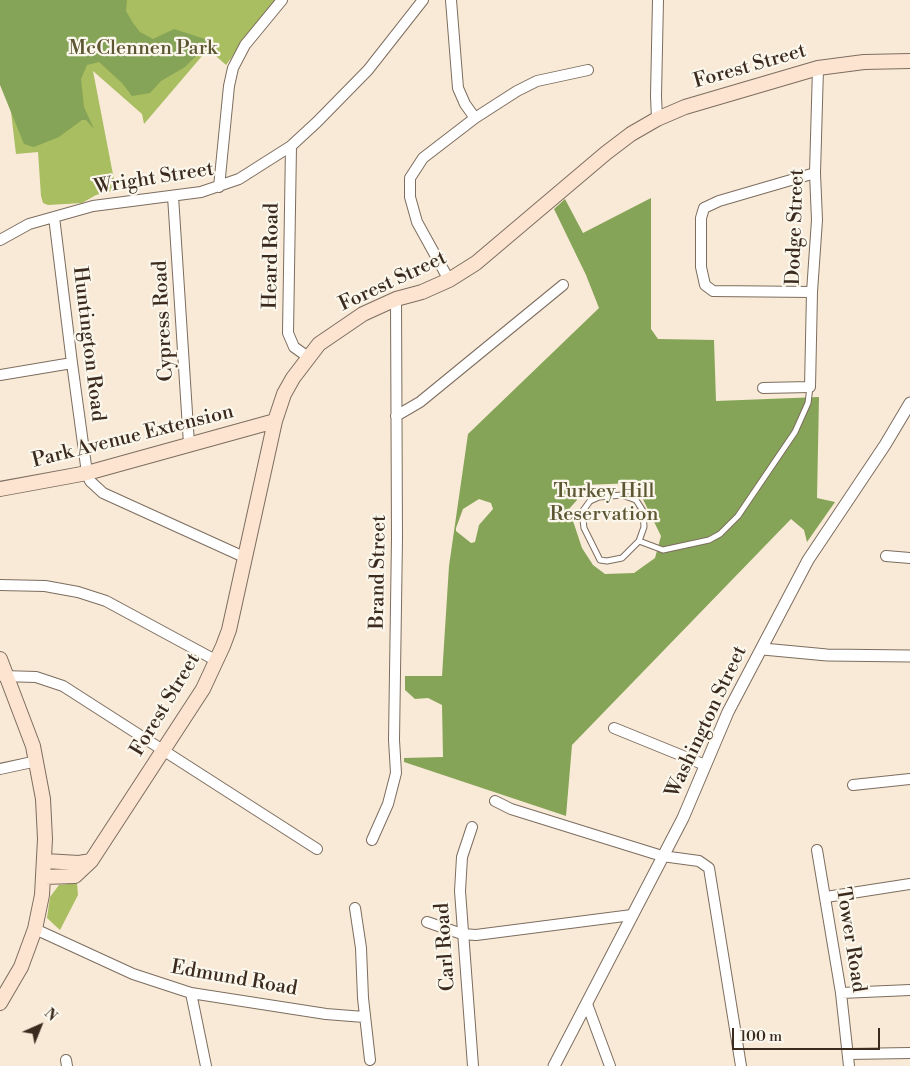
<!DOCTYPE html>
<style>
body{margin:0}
#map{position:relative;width:910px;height:1066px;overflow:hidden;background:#f8ead7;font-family:"Libre Bodoni",serif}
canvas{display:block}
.north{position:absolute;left:15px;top:1001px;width:50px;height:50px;-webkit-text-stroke:4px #fbf7ec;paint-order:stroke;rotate:44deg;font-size:14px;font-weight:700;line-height:20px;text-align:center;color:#3b2a1e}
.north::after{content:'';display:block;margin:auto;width:18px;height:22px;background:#3b2a1e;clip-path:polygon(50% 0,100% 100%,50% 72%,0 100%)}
.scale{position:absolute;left:732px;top:1028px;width:148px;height:22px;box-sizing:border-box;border:2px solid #3b2a1e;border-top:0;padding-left:6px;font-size:15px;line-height:18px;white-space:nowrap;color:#3b2a1e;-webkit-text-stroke:4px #fbf7ec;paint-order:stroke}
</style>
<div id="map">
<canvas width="910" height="1066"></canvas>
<div class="north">N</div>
<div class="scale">100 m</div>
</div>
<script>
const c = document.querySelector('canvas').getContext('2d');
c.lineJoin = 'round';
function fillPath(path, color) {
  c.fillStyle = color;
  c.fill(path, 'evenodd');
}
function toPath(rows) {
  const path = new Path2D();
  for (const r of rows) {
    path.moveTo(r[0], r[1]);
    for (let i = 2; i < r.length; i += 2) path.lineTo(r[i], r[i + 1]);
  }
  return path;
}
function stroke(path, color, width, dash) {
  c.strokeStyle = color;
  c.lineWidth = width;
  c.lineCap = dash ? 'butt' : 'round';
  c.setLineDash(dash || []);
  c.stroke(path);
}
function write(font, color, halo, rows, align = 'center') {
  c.font = font + ' "Libre Bodoni",serif';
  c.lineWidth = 4.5;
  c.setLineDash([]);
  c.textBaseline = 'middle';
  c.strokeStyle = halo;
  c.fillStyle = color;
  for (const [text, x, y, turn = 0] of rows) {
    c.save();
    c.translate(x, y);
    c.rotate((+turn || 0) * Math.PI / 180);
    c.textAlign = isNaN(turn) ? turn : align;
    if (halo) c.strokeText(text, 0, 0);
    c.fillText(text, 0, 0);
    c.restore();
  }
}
fillPath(toPath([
 [0,0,275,0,226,65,208,49,144,124,142,114,93,71,116,190,96,195,82,203,48,205,43,203,41,196,38,152,16,154,0,20],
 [77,883,78,895,60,930,47,918,50,897,59,885]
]), '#a9bd61');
fillPath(toPath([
 [0,0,127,0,126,11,133,23,140,32,153,39,174,29,211,41,185,67,161,81,150,93,132,96,122,83,99,62,87,65,81,79,84,107,94,129,86,120,82,120,59,137,34,147,24,144,0,85],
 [651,198,651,329,658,339,714,340,716,401,819,397,817,498,835,502,807,542,804,530,791,519,572,745,566,816,404,762,404,758,443,757,442,705,428,698,415,699,405,690,405,676,442,676,449,566,468,434,599,308,586,275,554,209,565,199,583,233],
 [635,483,661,536,655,558,634,573,605,574,593,565,582,548,569,509,577,500,577,489,583,485],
 [479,499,491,503,493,509,479,525,475,542,471,543,456,531,456,528,463,509]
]), '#86a457');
const service = toPath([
 [639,541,622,558,607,561,600,560,584,528,582,512,590,501,599,497,622,495,636,500,643,511,644,527,639,541,663,550,709,540,720,534,738,516,795,432,808,403,810,387]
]);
const minor = toPath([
 [451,0,458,88,465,104,475,118],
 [657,119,656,96,658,0],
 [291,146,288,333,294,347,308,357],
 [219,187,229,86,233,68,245,45,282,0],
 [173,196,189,444],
 [54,217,72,363,87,473,90,481,103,493,244,557],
 [0,240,29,224,93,206,201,192,239,179,291,146,317,122,368,70,423,0],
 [449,280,417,222,410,197,410,178,423,158,475,118,517,91,537,81,588,70],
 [812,292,713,291,705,285,701,267,701,218,704,208,719,201,815,173],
 [0,375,72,363],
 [763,388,810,387,812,292,817,220,815,173,818,68],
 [396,416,420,402,563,285],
 [886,556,910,558],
 [0,585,45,586,78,592,106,601,217,661],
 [2,676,36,677,63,686,317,849],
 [614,728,705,765],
 [0,769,37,761],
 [853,785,910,779],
 [495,801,511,809,662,856,699,861,709,868,741,1066],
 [472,827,462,857,460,891,473,1066],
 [372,840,388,804,396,773,394,740,397,538,396,299],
 [817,850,841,993,849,1066],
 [826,897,910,884],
 [355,908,361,948,363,998,370,1060],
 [427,922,462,934,476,935,632,915],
 [35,929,133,974,191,993,326,1014,364,1017],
 [191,993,206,1066],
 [841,993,910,990],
 [587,1004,610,1066],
 [848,1054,910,1053],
 [66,1060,67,1066]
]);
const tertiary = toPath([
 [763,649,827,655,910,656],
 [554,1066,683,818,728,712,808,560,885,445,910,403]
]);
const secondary = toPath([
 [0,489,87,473,275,421],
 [0,659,33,746,43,799,45,839,42,895,35,929,21,967,0,1003],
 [45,861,79,863,91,861],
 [44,877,75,876,91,861,203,689,223,646,229,630,275,421,284,394,293,378,319,344,363,314,396,299,422,292,449,280,476,263,606,153,631,134,657,119,685,107,818,68,864,62,910,61]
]);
stroke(service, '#7d6d5f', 7);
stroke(minor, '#7d6d5f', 12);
stroke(tertiary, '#7d6d5f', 13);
stroke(secondary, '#7d6d5f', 16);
stroke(service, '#fff', 5);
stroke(minor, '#fff', 10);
stroke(tertiary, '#fff', 11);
stroke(secondary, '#fde4d1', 14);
write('20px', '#5c5632', '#fbf7ec', [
 ["McClennen Park",143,49],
 ["Turkey Hill",604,492],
 ["Reservation",604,515]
]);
write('20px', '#3b2a1e', '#fbf7ec', [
 ["Forest Street",750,67,-16],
 ["Wright Street",154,179,-9],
 ["Dodge Street",796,227,-88],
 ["Heard Road",272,256,-89],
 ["Forest Street",393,282,-25],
 ["Cypress Road",164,321,-93],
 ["Huntington Road",88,344,83],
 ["Park Avenue Extension",133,437,-14],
 ["Brand Street",379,572,-89],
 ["Forest Street",166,705,-59],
 ["Washington Street",707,722,-65],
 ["Tower Road",850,940,81],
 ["Carl Road",446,947,-94],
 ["Edmund Road",234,979,10]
]);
</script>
